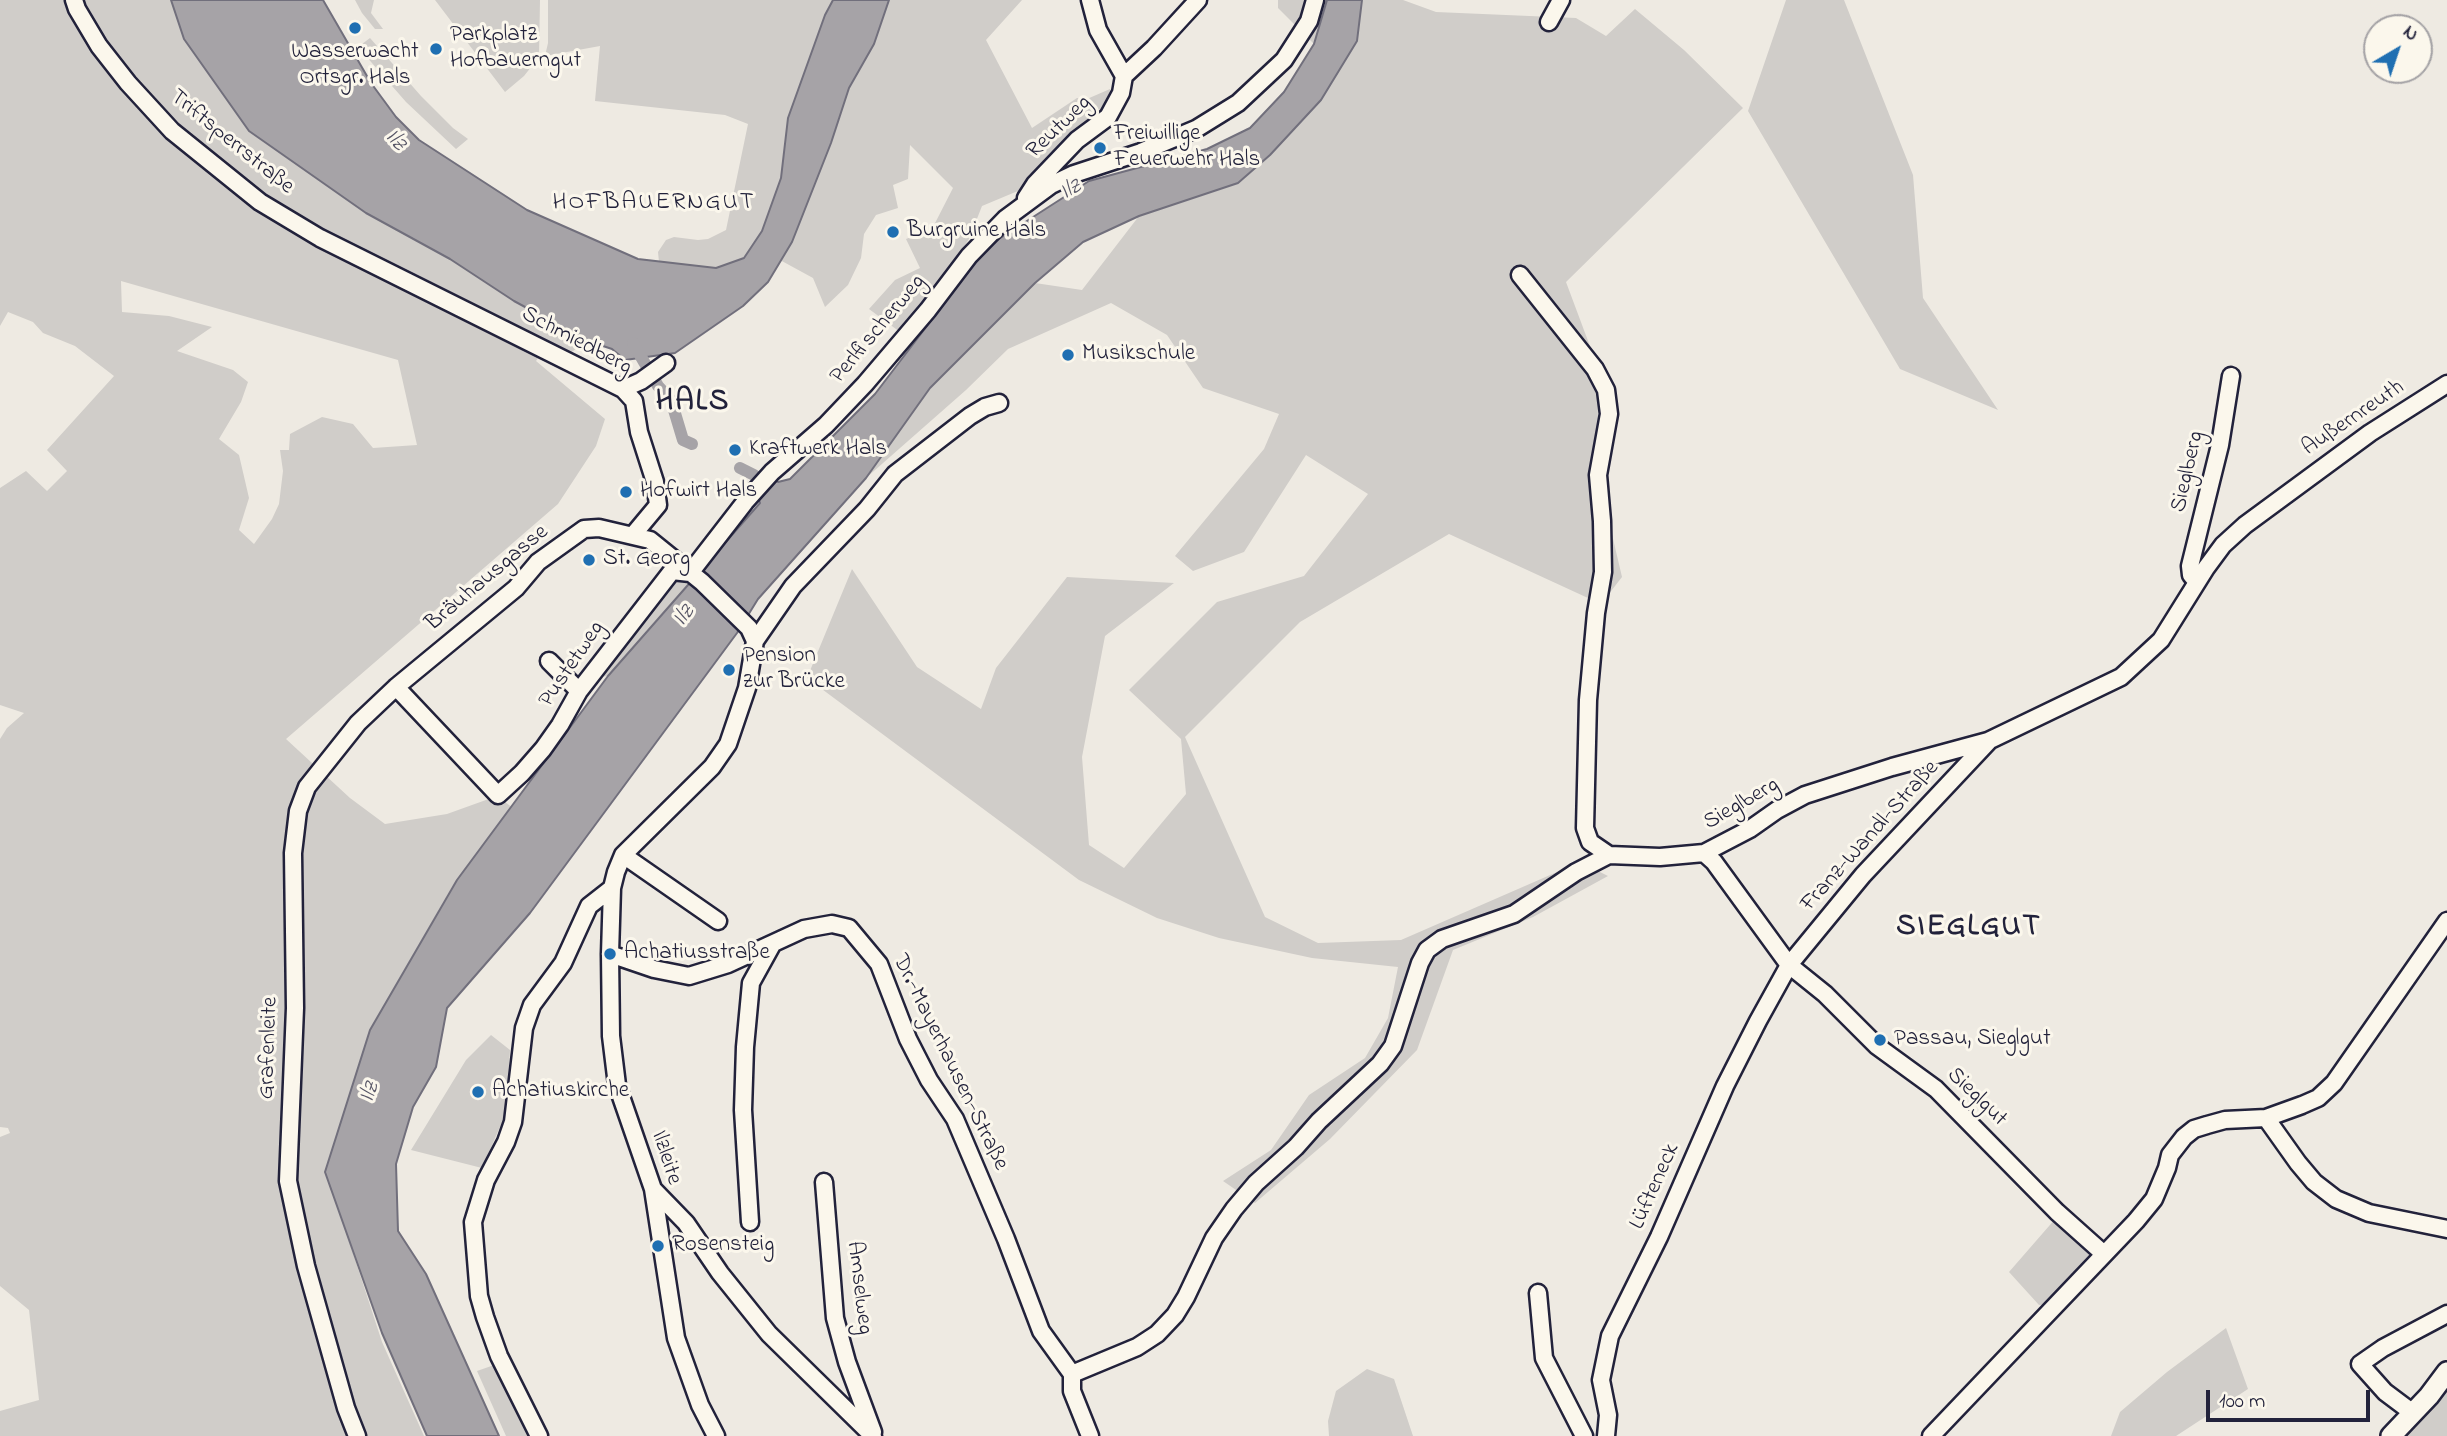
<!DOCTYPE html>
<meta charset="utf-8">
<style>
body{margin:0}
#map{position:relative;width:2447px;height:1436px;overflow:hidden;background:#eeeae2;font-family:"Indie Flower",sans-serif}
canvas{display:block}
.north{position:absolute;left:2363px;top:14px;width:70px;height:70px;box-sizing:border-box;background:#fbf7ec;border:2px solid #a4a2a5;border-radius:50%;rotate:39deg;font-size:19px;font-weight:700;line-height:28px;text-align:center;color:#22223b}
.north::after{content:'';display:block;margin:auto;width:24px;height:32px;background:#1f6fb2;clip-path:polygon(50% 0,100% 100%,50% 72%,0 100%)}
.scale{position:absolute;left:2206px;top:1390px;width:164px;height:32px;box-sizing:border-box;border:4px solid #22223b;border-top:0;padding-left:9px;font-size:21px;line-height:24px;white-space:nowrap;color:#22223b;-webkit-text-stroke:5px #fbf7ec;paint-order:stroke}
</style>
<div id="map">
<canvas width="2447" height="1436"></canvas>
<div class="north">N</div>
<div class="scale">100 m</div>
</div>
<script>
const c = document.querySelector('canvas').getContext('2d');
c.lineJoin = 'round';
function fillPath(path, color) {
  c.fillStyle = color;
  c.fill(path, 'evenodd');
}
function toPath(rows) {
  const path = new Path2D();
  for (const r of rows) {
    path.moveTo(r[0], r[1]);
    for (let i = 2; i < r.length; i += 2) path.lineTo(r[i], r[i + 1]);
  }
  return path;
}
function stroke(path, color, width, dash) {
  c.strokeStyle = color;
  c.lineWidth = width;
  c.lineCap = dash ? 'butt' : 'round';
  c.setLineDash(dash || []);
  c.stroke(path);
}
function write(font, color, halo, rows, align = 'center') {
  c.font = font + ' "Indie Flower",sans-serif';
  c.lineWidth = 6;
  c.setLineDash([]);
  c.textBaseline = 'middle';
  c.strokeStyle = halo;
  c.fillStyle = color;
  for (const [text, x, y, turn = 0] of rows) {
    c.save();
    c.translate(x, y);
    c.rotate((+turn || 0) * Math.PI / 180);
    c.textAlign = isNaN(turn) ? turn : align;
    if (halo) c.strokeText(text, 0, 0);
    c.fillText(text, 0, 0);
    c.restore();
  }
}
fillPath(toPath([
 [0,0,171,0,184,39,450,259,514,301,588,341,567,355,548,344,536,361,605,419,596,446,558,504,286,739,350,798,385,824,447,814,497,796,513,808,452,887,370,1030,326,1170,382,1342,424,1436,0,1436,0,1411,39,1400,29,1310,0,1286,0,1137,10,1133,8,1128,0,1127,0,739,7,728,24,713,0,705,0,488,26,471,47,491,67,471,47,450,114,376,75,346,43,333,33,322,8,312,0,326],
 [121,281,398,360,417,445,373,448,353,424,322,417,290,434,289,450,280,450,283,471,279,504,272,519,254,544,239,530,249,498,239,455,219,439,241,402,248,382,233,370,177,351,212,327,169,316,122,312],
 [355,0,374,0,371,13,383,29,375,29,362,13],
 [435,0,540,0,539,57,524,76,505,92],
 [548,0,833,0,825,15,788,118,781,178,762,231,744,258,716,268,659,262,658,252,666,240,674,237,698,240,708,239,726,230,748,124,725,115,595,101,600,46,545,56,548,43],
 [889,0,1022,0,986,40,1032,128,1077,98,1087,99,1110,89,1109,109,1025,188,982,206,969,239,904,335,869,309,895,280,920,268,906,239,932,229,953,188,910,145,908,179,893,185,898,208,876,215,864,234,861,258,848,285,825,307,813,278,780,260,792,242,831,143,849,88,874,44],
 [1278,0,1327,0,1314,44,1278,8],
 [1362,0,1403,0,1436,12,1576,18,1606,36,1635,9,1684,50,1743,108,1566,282,1597,365,1599,479,1622,577,1601,604,1449,534,1300,622,1185,737,1265,917,1318,943,1401,940,1580,862,1608,876,1533,917,1453,950,1417,1050,1330,1139,1255,1203,1223,1181,1271,1150,1309,1095,1365,1058,1388,1018,1398,967,1312,958,1219,938,1157,918,1079,880,807,678,852,569,917,667,981,709,996,668,1067,577,1174,583,1105,636,1082,757,1089,845,1124,868,1186,794,1181,739,1129,690,1217,602,1304,576,1368,494,1306,455,1244,552,1193,571,1175,556,1264,449,1279,414,1203,388,1167,335,1111,303,1008,349,966,390,866,478,930,388,1035,283,1082,290,1139,216,1238,183,1270,155,1357,41],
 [1786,0,1844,0,1913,175,1923,298,1998,410,1900,369,1748,111],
 [370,38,421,96,453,128,468,139,456,149,406,102,358,47],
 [675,579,689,584,608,676,589,678],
 [491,1035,510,1050,506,1113,482,1168,411,1150,466,1060],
 [2056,1218,2093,1252,2092,1259,2049,1304,2039,1305,2009,1272],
 [2226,1328,2248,1389,2176,1436,2111,1436,2120,1412,2167,1372],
 [497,1364,531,1436,506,1436,477,1371],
 [1367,1369,1394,1379,1413,1436,1329,1436,1328,1421,1336,1391],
 [2447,1384,2447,1436,2403,1436,2428,1413]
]), '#d0cdc9');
const water = toPath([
 [171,0,323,0,371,83,396,117,419,140,527,210,638,259,716,268,744,258,762,231,781,178,788,118,825,15,833,0,889,0,874,44,849,88,831,143,792,242,768,282,743,306,675,353,625,360,612,349,588,341,514,301,450,259,366,213,249,131,184,39,171,0],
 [1327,0,1362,0,1357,41,1321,100,1270,155,1238,183,1139,216,1083,242,1035,283,930,388,866,478,758,599,737,633,530,913,447,1008,436,1067,413,1107,396,1164,398,1231,426,1274,499,1436,427,1436,382,1333,325,1172,370,1030,457,880,608,676,760,503,756,492,769,477,778,482,790,479,875,394,988,246,1089,181,1207,149,1250,128,1284,92,1314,44,1327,0]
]);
fillPath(water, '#a6a3a7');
stroke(water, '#716f7c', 2);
stroke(toPath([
 [633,343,658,386,671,400,683,440,692,444],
 [740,468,754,475,766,490]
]), '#a6a3a7', 12);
const minor = toPath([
 [74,0,77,9,99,46,128,83,172,131,260,202,320,238,623,389,634,401,639,432,655,482,658,505,633,535],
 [1549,22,1561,0],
 [1124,76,1154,48,1198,0],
 [1026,198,1035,184,1077,140,1108,117,1121,93,1124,76,1098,30,1090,0],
 [1520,275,1595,369,1606,390,1609,414,1598,475,1602,521,1603,572,1596,613,1588,700,1585,828,1590,842,1609,855,1660,857,1704,853,1750,829,1777,810,1805,795,1892,767,1988,741,2121,677,2161,640,2206,568,2223,545,2245,525,2370,433,2447,384],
 [623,389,641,381,666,363],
 [690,573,745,502,772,472,826,425,865,384,928,310,969,256,1005,219,1051,185,1074,174,1141,152,1196,129,1238,103,1284,60,1309,21,1315,0],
 [2196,581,2191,575,2190,566,2220,445,2231,376],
 [549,661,579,691],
 [396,687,498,795,522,773,543,749,560,725,579,691,672,571,690,573],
 [1704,853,1714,862,1789,965,1825,994,1877,1046,1936,1089,2057,1212,2104,1254],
 [623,855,718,921],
 [610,954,654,969,689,976,728,964,804,929,832,924,849,928,879,964,908,1039,929,1080,955,1119,1006,1239,1041,1331,1072,1374],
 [2266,1118,2298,1163,2314,1182,2336,1199,2369,1213,2447,1229],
 [824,1182,835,1318,847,1362,873,1432],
 [653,1189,686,1223,720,1273,769,1334,873,1436],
 [750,1222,743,1110,745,1047,751,983,772,945],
 [1538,1293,1544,1358,1584,1436],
 [1072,1374,1137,1347,1157,1334,1175,1315,1186,1297,1214,1238,1234,1209,1256,1183,1296,1147,1319,1121,1380,1064,1393,1046,1420,963,1427,950,1442,939,1514,914,1576,872,1609,855],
 [1072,1374,1072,1391,1090,1436],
 [2413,1413,2385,1392,2360,1364,2383,1348,2447,1314],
 [357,1436,346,1408,306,1266,288,1181,295,1008,293,853,298,811,307,787,358,723,396,687,516,588,538,562,584,529,599,528,650,540,702,582,749,628,755,641],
 [539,1436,499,1356,485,1317,479,1296,473,1222,486,1180,506,1142,513,1122,524,1028,532,1005,563,963,589,906,612,888],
 [716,1436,700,1405,676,1338,653,1189,617,1085,611,1036,610,954,612,888,616,872,623,855,712,767,728,744,747,688,755,641,793,586,867,509,895,474,970,416,985,407,999,403],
 [1606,1436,1608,1415,1601,1380,1610,1336,1659,1237,1725,1086,1758,1021,1789,965,1863,875,1988,742],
 [1931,1436,2136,1221,2154,1199,2167,1168,2170,1155,2184,1137,2194,1129,2207,1125,2225,1120,2266,1118,2302,1105,2318,1098,2334,1083,2447,921]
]);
const major = toPath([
 [2391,1436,2429,1396,2447,1372]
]);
stroke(minor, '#22223b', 21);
stroke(major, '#22223b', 24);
stroke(minor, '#fbf7ec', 16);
stroke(major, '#fbf7ec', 19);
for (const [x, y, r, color] of [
 [355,28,7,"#1f6fb2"],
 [436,49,7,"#1f6fb2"],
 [1100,148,7,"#1f6fb2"],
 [893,232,7,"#1f6fb2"],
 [1068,355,7,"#1f6fb2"],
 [735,450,7,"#1f6fb2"],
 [626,492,7,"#1f6fb2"],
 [589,560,7,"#1f6fb2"],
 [729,670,7,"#1f6fb2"],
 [610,954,7,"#1f6fb2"],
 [1880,1040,7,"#1f6fb2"],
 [478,1092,7,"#1f6fb2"],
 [658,1246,7,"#1f6fb2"]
]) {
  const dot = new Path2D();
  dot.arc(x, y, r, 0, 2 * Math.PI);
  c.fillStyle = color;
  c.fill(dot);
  stroke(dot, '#fbf7ec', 2.5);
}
write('23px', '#22223b', '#fbf7ec', [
 ["Parkplatz",450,36],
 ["Hofbauerngut",450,62],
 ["Wasserwacht",355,53,"center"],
 ["Ortsgr. Hals",355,79,"center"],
 ["Freiwillige",1114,135],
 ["Feuerwehr Hals",1114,161],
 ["Burgruine Hals",907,232],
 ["Musikschule",1082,355],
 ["Kraftwerk Hals",749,450],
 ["Hofwirt Hals",640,492],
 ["St. Georg",603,560],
 ["Pension",743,657],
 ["zur Brücke",743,683],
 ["Achatiusstraße",624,954],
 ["Passau, Sieglgut",1894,1040],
 ["Achatiuskirche",492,1092],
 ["Rosensteig",672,1246]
], 'left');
write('23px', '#22223b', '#fbf7ec', [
 ["Reutweg",1060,128,-44],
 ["Triftsperrstraße",231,143,39],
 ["Perlfischerweg",879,330,-50],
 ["Schmiedberg",576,342,28],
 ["Außernreuth",2354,419,-34],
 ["Sieglberg",2189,472,-77],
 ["Bräuhausgasse",488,579,-40],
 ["Pustetweg",573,665,-56],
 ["Sieglberg",1742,805,-30],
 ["Franz-Wandl-Straße",1871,837,-48],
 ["Grafenleite",270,1048,-88],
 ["Dr.-Mayerhausen-Straße",949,1063,64],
 ["Sieglgut",1976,1098,44],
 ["Ilzleite",665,1158,72],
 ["Lüfteneck",1656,1187,-66],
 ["Amselweg",858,1288,83]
]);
write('italic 24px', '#575666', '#fbf7ec', [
 ["Ilz",394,141,48],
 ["Ilz",1071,191,-28],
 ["Ilz",685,617,-52],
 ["Ilz",371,1093,-71]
]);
c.letterSpacing = '2px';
write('24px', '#22223b', '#fbf7ec', [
 ["HOFBAUERNGUT",654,204]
]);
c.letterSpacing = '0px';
c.letterSpacing = '2px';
write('bold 30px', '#22223b', '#fbf7ec', [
 ["HALS",693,404],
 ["SIEGLGUT",1969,929]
]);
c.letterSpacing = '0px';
</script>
